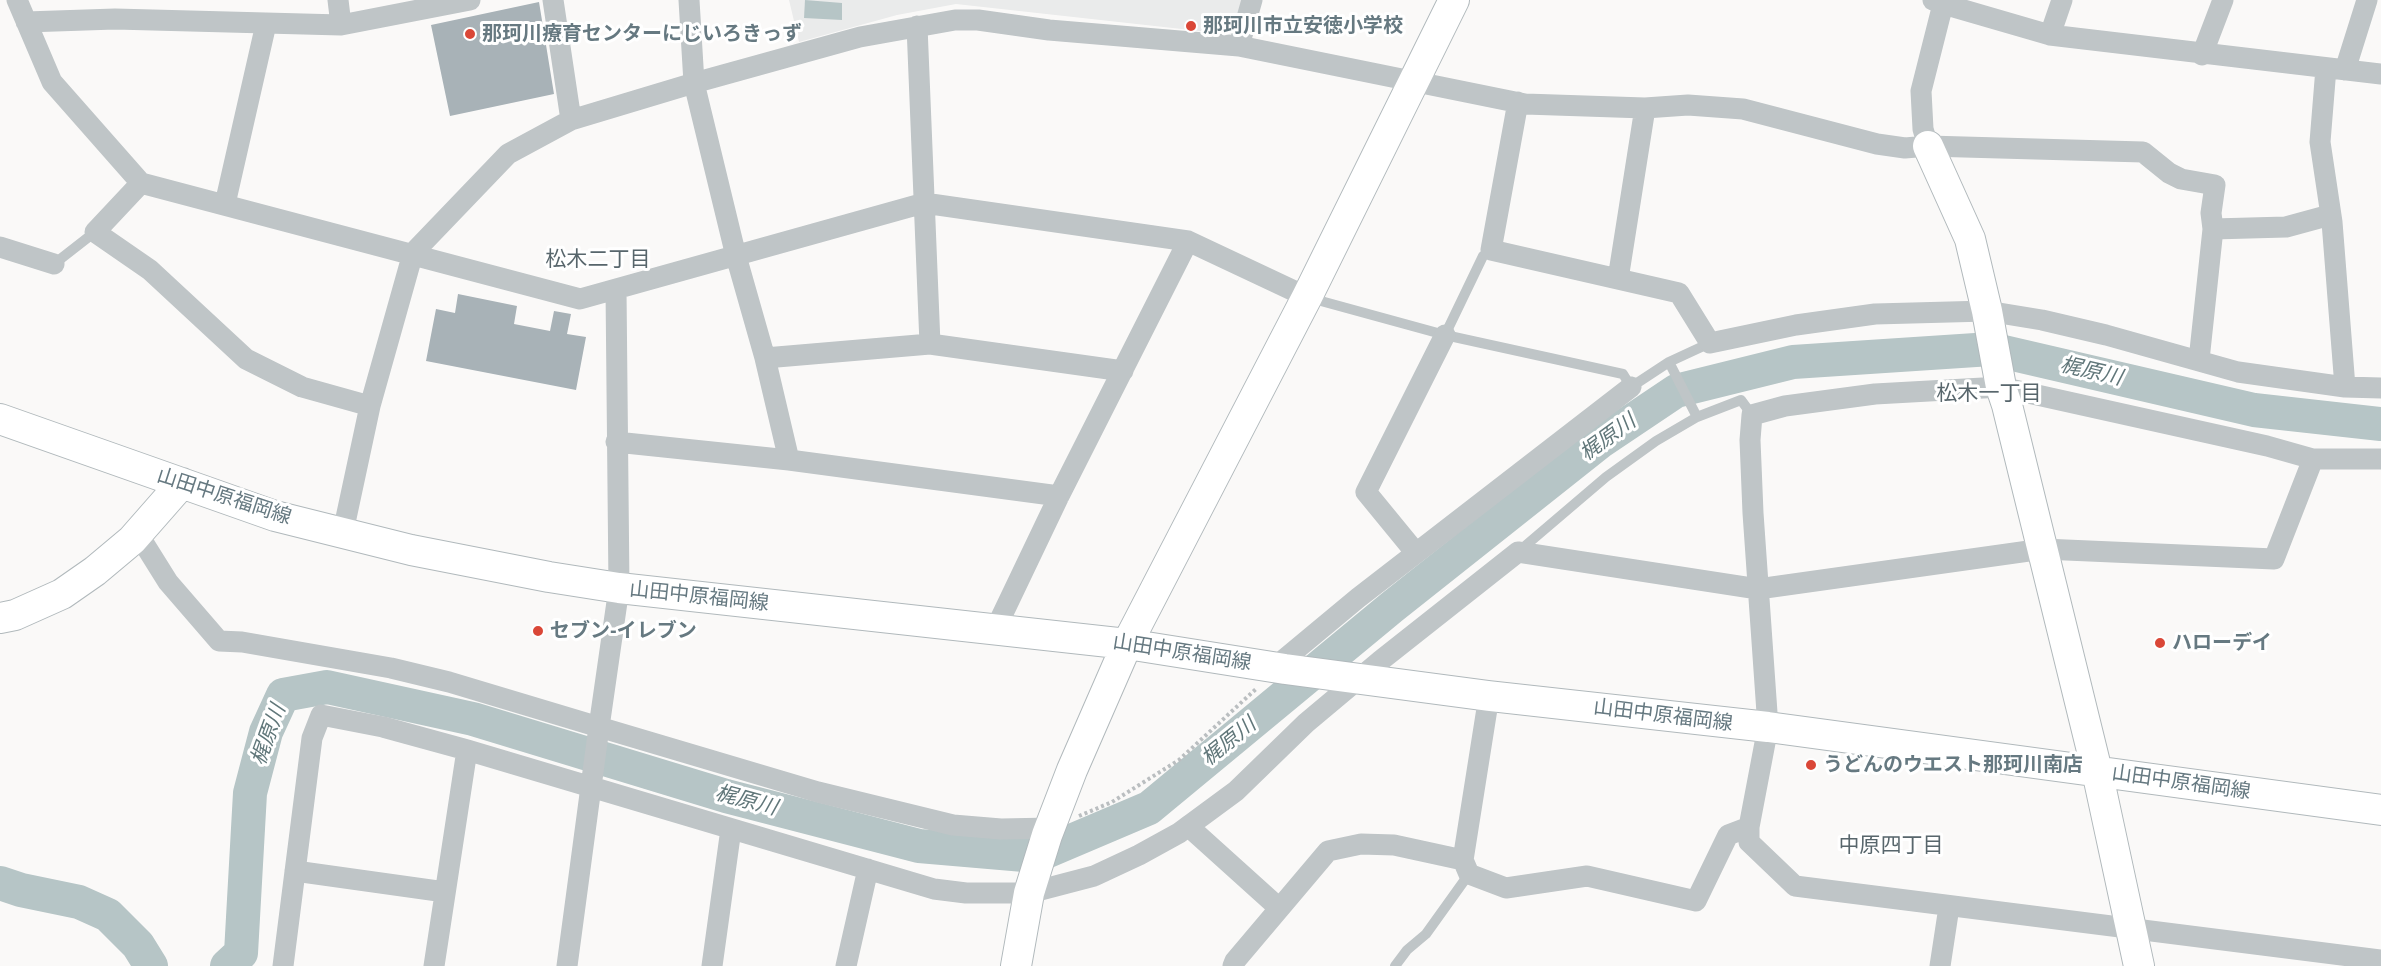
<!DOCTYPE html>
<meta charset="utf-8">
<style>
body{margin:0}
canvas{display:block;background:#faf9f8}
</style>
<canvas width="2381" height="966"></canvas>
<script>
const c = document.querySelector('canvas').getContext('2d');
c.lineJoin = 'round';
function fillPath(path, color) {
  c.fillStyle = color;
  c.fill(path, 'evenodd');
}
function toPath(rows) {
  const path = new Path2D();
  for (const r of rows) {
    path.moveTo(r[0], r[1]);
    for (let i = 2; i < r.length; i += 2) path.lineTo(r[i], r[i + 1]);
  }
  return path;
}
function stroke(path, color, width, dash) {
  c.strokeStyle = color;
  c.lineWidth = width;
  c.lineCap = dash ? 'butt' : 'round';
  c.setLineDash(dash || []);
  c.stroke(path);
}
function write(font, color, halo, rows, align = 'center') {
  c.font = font + ' Helvetica,"Noto Sans JP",sans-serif';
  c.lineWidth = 6;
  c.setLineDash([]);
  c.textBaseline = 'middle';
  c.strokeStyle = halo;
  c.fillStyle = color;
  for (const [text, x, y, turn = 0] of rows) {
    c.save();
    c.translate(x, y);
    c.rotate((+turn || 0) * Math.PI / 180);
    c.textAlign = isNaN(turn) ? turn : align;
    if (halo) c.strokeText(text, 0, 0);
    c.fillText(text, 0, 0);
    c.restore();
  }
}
fillPath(toPath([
 [789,0,1248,0,1236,35,956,4,897,15,799,42]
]), '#eaebeb');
fillPath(toPath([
 [805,0,842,3,842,20,804,18]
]), '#b6c5c6');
stroke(toPath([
 [0,883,21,890,79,902,108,915,138,945,151,966],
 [227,966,241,953,250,793,266,732,283,695,327,687,473,719,726,796,919,846,1036,856,1149,808,1392,607,1600,442,1676,391,1793,362,1991,349,2254,410,2381,424]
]), '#b6c5c6', 34);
fillPath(toPath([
 [539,2,554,94,450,116,431,25],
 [458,294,517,306,514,324,550,331,554,311,571,314,567,334,586,337,576,390,426,361,436,309,455,313]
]), '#a8b2b7');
const secondary = toPath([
 [1928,146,1970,239,1987,311,2001,387,2007,405,2097,771,2139,966],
 [0,419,275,516,411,550,549,577,619,588,1127,644,1285,669,1489,696,1768,727,2381,810],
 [0,618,15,615,62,594,95,571,132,540,182,483],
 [1016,966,1029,893,1047,835,1072,770,1127,644,1307,297,1454,0]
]);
stroke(secondary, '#b1b9bc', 32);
stroke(toPath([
 [1079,816,1112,802,1179,760,1257,688]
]), '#babec0', 4, [3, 3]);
stroke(toPath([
 [54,264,95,232],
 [1310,298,1445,335,1623,374,1631,387,1669,362,1710,343],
 [1445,335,1483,256,1491,250],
 [1669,362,1697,417],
 [1518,552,1606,477,1656,441,1697,417,1741,400,1752,415],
 [1395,966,1407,950,1426,934,1469,874]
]), '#bfc5c7', 10);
stroke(toPath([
 [17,0,52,82,141,183,580,299,924,203,1188,241,1307,297],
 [338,0,341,25],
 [553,0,571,120],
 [689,0,694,83,736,256,765,358,789,460],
 [1943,4,2050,35,2381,74],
 [26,22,115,19,341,25,470,0],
 [917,26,930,344],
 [2050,35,2062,0],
 [1239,46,1252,0],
 [2202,55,2223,0],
 [2326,68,2320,142,2332,222,2345,387],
 [2345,70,2367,0],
 [1518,102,1491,250,1679,293,1710,343,1796,325,1875,314,1987,311,2042,320,2106,335,2238,372,2345,387,2381,388],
 [1928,146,1923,129,1921,91,1943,4,1933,0],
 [141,183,95,232,150,270,246,359,302,387,370,406],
 [225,204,266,24],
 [2213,229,2286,227,2330,215],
 [0,247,54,264],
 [1618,279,1645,108],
 [616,289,619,588,599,727,818,792,953,825,1001,829,1051,828],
 [765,358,930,344,1123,371],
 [616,442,789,460,1059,496],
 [2381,459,2313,459,2267,446,2001,387,1875,394,1785,406,1752,415,1750,440,1753,513,1768,727,1749,827,1749,842,1795,886,2381,960],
 [343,532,370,406,413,253,508,154,571,120,694,83,860,37,955,20,978,20,1049,30,1239,46,1525,104,1645,108,1688,105,1743,109,1877,144,1905,148,1928,146,2143,152,2169,173,2181,179,2215,185,2211,213,2213,229,2199,360],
 [138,534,168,582,219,641,242,642,391,668,449,682,599,727,567,966],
 [1416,553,1366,492,1445,335],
 [995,630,1059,496,1188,241],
 [1275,667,1358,598,1631,387],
 [1489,696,1463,860,1469,874,1506,888,1587,876,1696,901,1728,835,1749,827],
 [1188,826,1279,908],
 [295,871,445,892],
 [283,966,312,738,321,715,383,727,467,750,934,889,966,893,1029,893,1094,876,1139,855,1179,833,1236,791,1306,723,1380,661,1518,552,1758,589,2043,549,2274,559,2313,459],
 [434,966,467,750],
 [712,966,731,829],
 [846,966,868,869],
 [1233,966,1235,961,1328,851,1361,844,1394,845,1463,860],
 [1940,966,1949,907]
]), '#bfc5c7', 21);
stroke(secondary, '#fff', 30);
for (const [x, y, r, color] of [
 [1191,26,6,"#da4737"],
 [470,34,6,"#da4737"],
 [538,631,6,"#da4737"],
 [2160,643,6,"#da4737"],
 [1811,765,6,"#da4737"]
]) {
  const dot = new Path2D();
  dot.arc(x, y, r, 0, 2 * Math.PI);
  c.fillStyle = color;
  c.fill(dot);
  stroke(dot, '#fff', 2);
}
write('bold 20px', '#667981', '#fff', [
 ["那珂川市立安徳小学校",1203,26],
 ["那珂川療育センターにじいろきっず",482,34],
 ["セブン-イレブン",550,631],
 ["ハローデイ",2172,643],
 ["うどんのウエスト那珂川南店",1823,765]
], 'left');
write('20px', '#667981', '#fff', [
 ["山田中原福岡線",224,497,18],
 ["山田中原福岡線",699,597,6],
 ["山田中原福岡線",1182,653,9],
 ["山田中原福岡線",1663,716,7],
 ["山田中原福岡線",2181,783,8]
]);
write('21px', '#58666c', '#fff', [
 ["松木二丁目",598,260],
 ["松木一丁目",1989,394],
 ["中原四丁目",1891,846]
]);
write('italic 21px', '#61777a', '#fff', [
 ["梶原川",2091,372,13],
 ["梶原川",1608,438,-36],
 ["梶原川",269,735,-70],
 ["梶原川",1229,742,-39],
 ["梶原川",746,801,15]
]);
</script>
